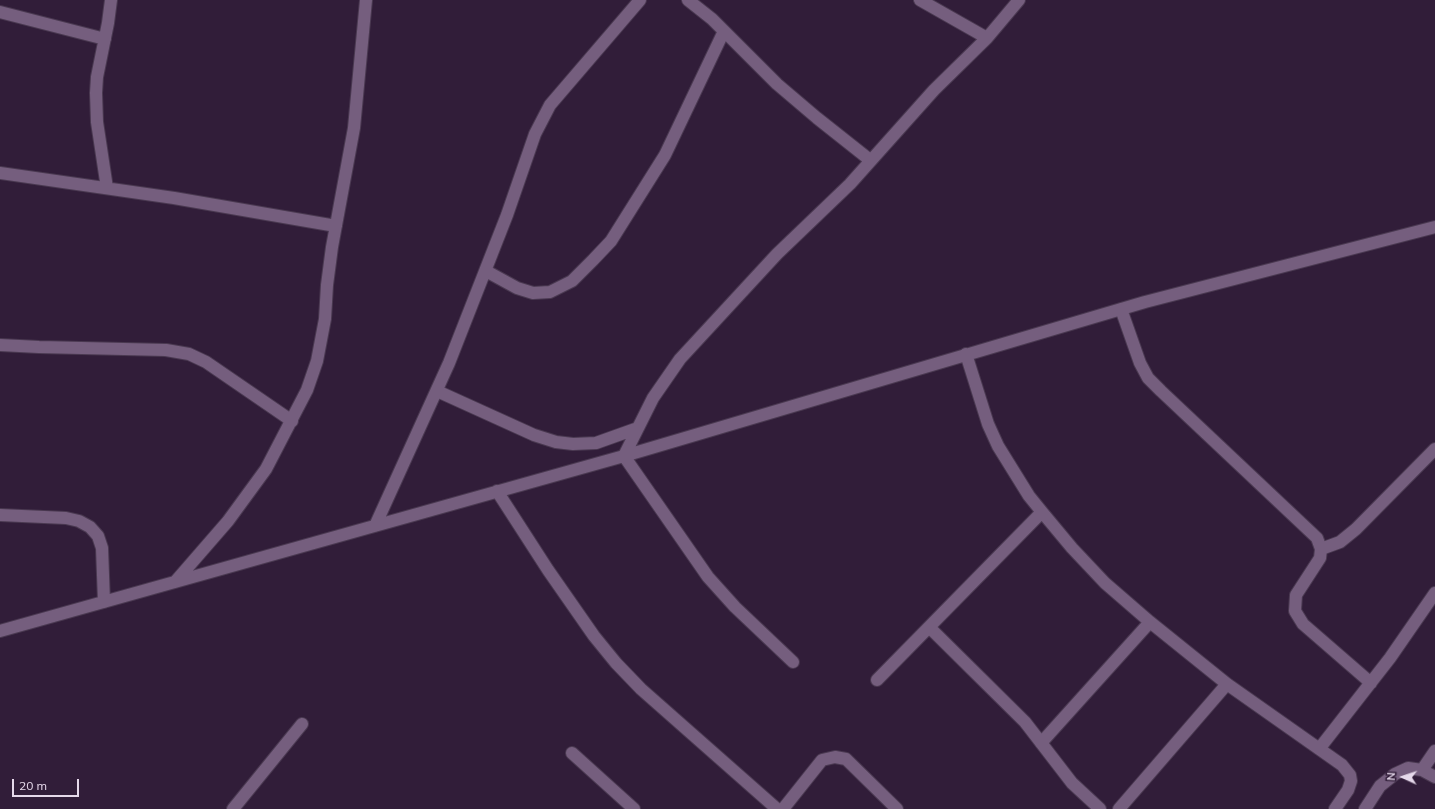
<!DOCTYPE html>
<style>
body{margin:0}
#map{position:relative;width:1435px;height:809px;overflow:hidden;background:#311d39;font-family:Mulish,sans-serif}
canvas{display:block}
.north{position:absolute;left:1383px;top:757px;width:40px;height:40px;-webkit-text-stroke:3px #311d39;paint-order:stroke;rotate:273deg;font-size:11px;font-weight:700;line-height:16px;text-align:center;color:#e6d9eb}
.north::after{content:'';display:block;margin:auto;width:14px;height:18px;background:#e6d9eb;clip-path:polygon(50% 0,100% 100%,50% 72%,0 100%)}
.scale{position:absolute;left:12px;top:779px;width:67px;height:18px;box-sizing:border-box;border:2px solid #e6d9eb;border-top:0;padding-left:5px;font-size:12px;line-height:14px;white-space:nowrap;color:#e6d9eb;-webkit-text-stroke:3px #311d39;paint-order:stroke}
</style>
<div id="map">
<canvas width="1435" height="809"></canvas>
<div class="north">N</div>
<div class="scale">20 m</div>
</div>
<script>
const c = document.querySelector('canvas').getContext('2d');
c.lineJoin = 'round';
function toPath(rows) {
  const path = new Path2D();
  for (const r of rows) {
    path.moveTo(r[0], r[1]);
    for (let i = 2; i < r.length; i += 2) path.lineTo(r[i], r[i + 1]);
  }
  return path;
}
function stroke(path, color, width, dash) {
  c.strokeStyle = color;
  c.lineWidth = width;
  c.lineCap = dash ? 'butt' : 'round';
  c.setLineDash(dash || []);
  c.stroke(path);
}
const minor = toPath([
 [688,0,712,19,777,84,817,118,870,160],
 [920,0,987,38],
 [0,12,105,39],
 [0,173,174,198,336,226],
 [107,188,97,122,96,93,97,77,108,23,111,0],
 [486,271,517,288,533,293,550,292,572,281,593,260,611,241,665,155,724,31],
 [1121,309,1140,363,1148,378,1161,391,1317,538,1321,549,1320,558,1296,595,1295,611,1303,624,1371,683],
 [0,345,39,347,166,350,189,354,206,362,292,421],
 [966,354,988,424,998,446,1029,496,1042,512,1072,548,1105,583,1150,622,1227,684,1342,765,1350,775,1351,781,1348,790,1335,809],
 [437,391,534,435,556,442,573,444,596,443,638,428],
 [497,491,548,570,594,636,616,663,641,689,777,809],
 [0,515,66,518,79,521,90,527,98,536,102,548,104,602],
 [375,526,449,363,507,215,535,134,550,105,640,0],
 [1321,549,1340,542,1356,529,1435,449],
 [175,582,228,521,266,469,307,390,317,361,325,319,327,285,332,247,354,128,366,0],
 [929,627,1025,722,1072,783,1100,809],
 [0,631,624,456,1145,302,1435,227],
 [793,662,735,607,708,577,624,456,653,398,680,359,777,254,850,184,934,90,987,38,1019,0],
 [877,680,1042,512],
 [1041,743,1150,622],
 [1319,749,1390,658,1435,593],
 [572,753,634,809],
 [1422,770,1435,751],
 [233,809,302,724],
 [783,809,822,760,835,757,846,759,897,809],
 [1119,809,1227,684],
 [1365,809,1380,786,1395,774,1408,768,1422,770,1435,777]
]);
stroke(minor, '#4a3951', 14);
stroke(minor, '#755e7e', 12);
</script>
